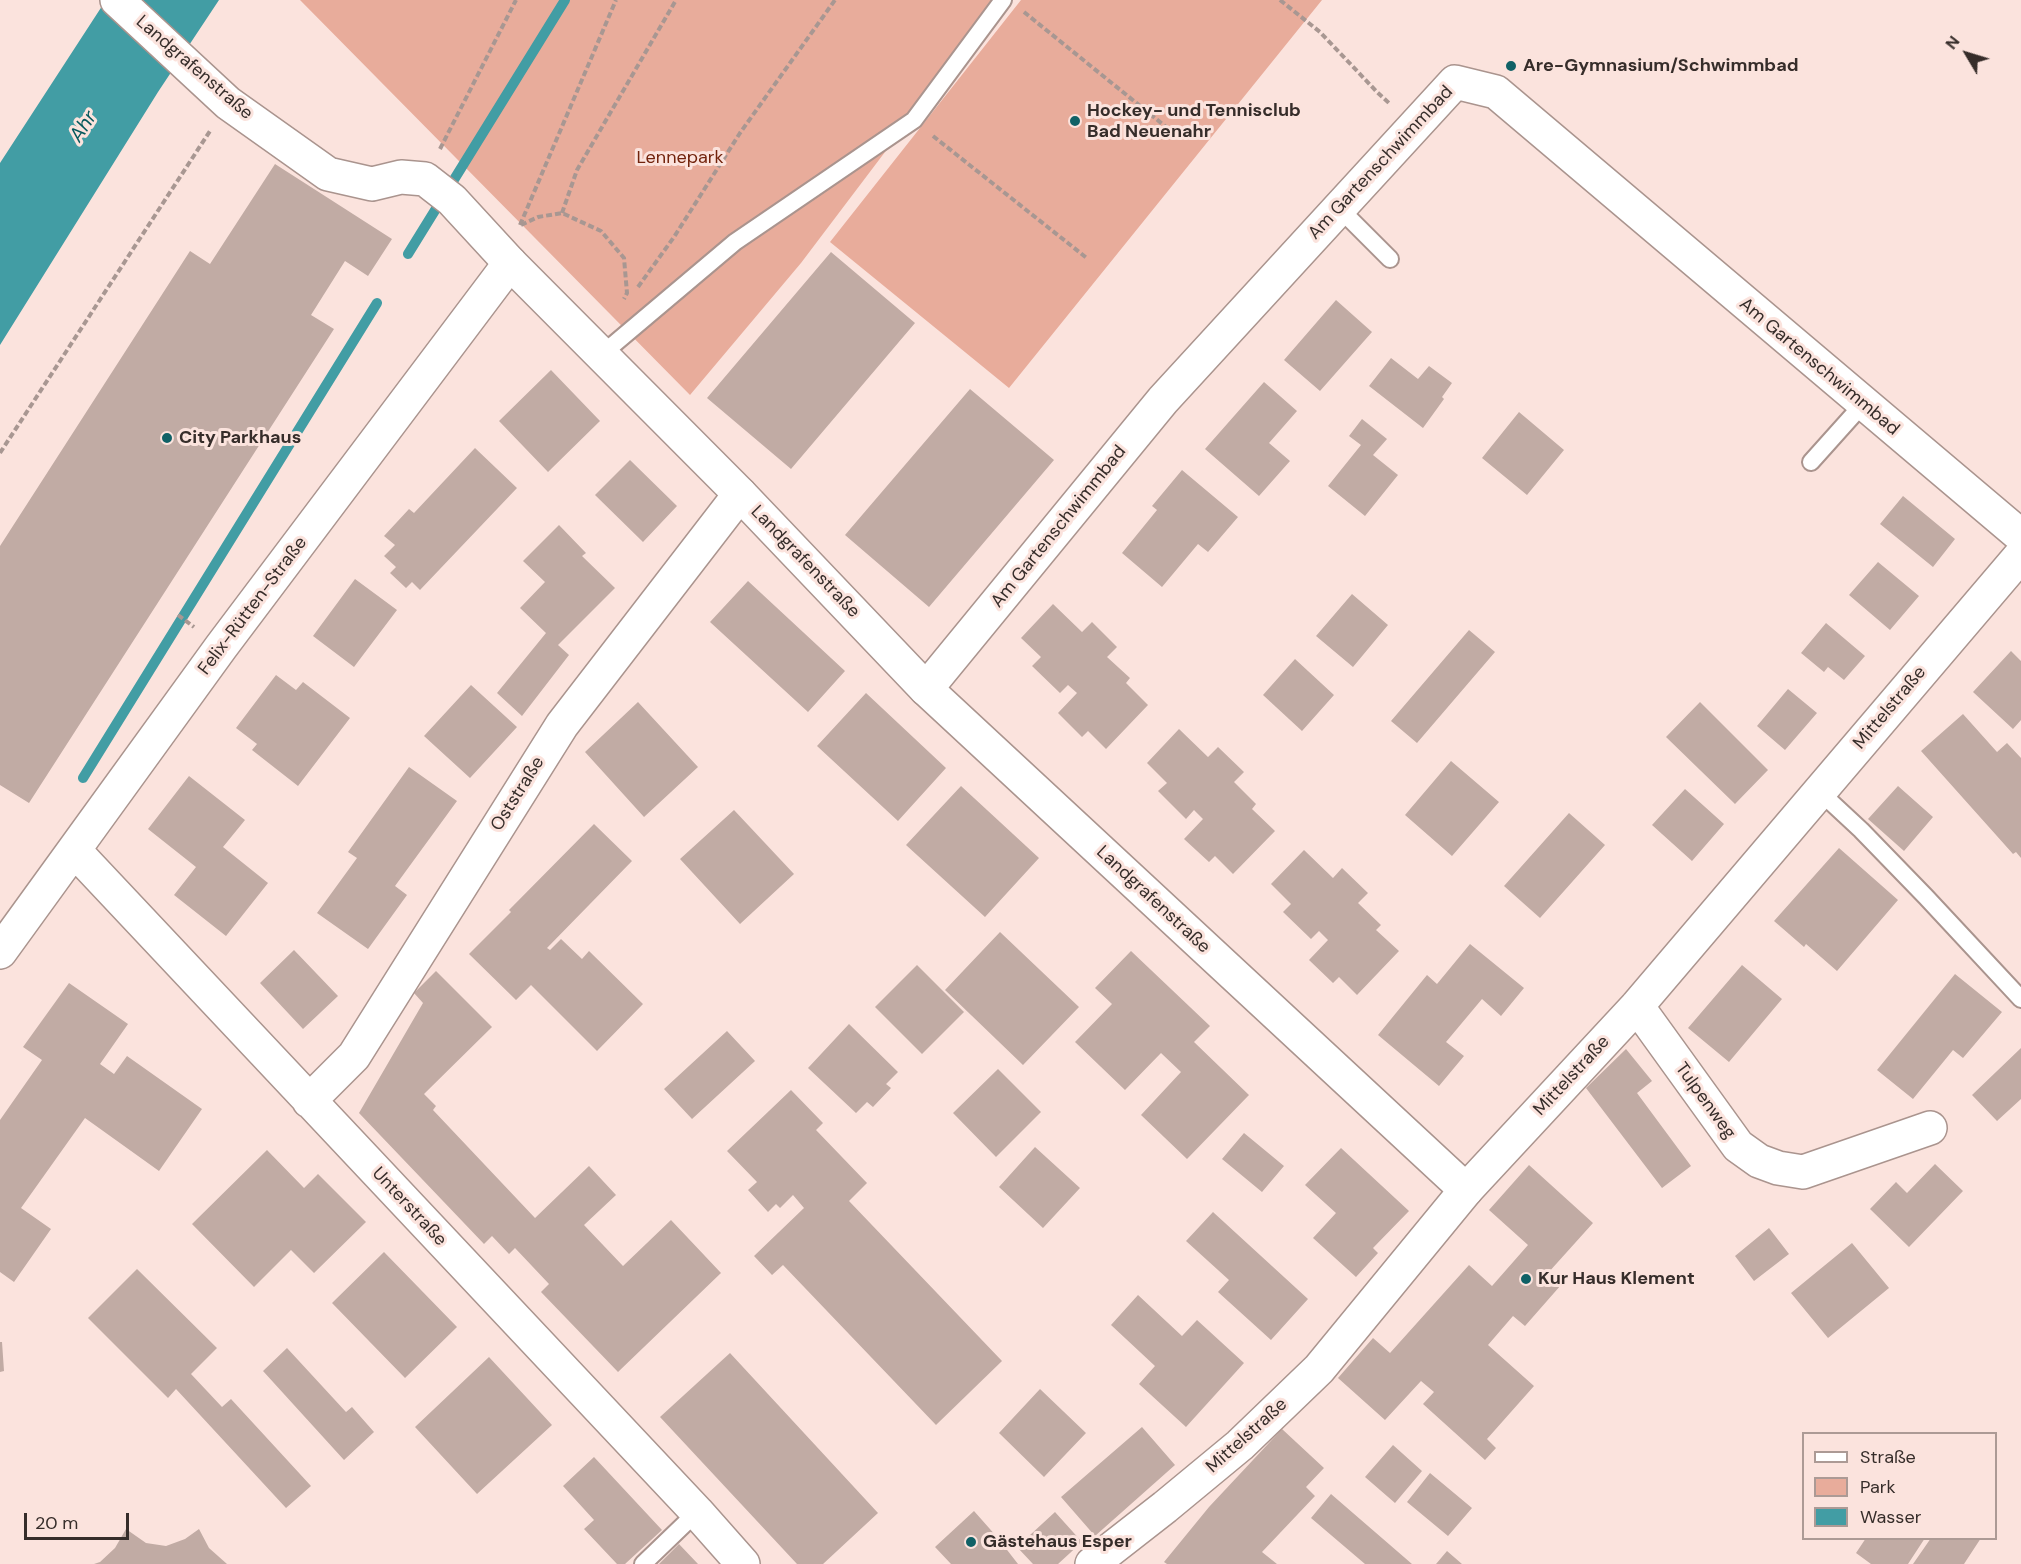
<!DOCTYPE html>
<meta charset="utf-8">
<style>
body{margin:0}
#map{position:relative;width:2021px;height:1564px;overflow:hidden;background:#fbe3dd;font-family:"DM Sans",sans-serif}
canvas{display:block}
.legend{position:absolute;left:1802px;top:1432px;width:195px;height:108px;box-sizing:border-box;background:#fbe3dd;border:2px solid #ac9a95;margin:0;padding:8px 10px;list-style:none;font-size:18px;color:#362d2a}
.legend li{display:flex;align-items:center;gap:12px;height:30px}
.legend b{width:30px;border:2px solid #ac9a95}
.north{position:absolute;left:1937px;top:24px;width:60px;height:60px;-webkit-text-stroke:4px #fbe3dd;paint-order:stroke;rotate:308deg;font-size:16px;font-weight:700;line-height:24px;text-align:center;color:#362d2a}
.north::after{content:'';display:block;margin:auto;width:21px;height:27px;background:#362d2a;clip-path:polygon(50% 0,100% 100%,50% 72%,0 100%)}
.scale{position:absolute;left:24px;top:1513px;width:105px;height:27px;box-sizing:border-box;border:3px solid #362d2a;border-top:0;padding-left:8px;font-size:18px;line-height:21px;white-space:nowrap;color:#362d2a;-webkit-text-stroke:4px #fbe3dd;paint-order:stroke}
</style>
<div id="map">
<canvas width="2021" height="1564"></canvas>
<ul class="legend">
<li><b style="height:8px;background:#fff"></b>Straße</li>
<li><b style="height:16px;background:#e8ac9b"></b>Park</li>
<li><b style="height:16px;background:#429da4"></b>Wasser</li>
</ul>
<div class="north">N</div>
<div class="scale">20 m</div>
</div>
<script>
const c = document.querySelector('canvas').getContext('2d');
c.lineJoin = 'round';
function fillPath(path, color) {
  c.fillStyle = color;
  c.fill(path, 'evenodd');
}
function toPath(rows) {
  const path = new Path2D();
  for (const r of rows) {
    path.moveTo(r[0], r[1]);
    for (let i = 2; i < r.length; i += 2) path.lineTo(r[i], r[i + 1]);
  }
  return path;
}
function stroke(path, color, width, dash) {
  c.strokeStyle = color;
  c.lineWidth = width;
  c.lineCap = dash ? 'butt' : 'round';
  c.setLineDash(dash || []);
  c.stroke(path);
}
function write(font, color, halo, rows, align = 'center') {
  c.font = font + ' "DM Sans",sans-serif';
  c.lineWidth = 6;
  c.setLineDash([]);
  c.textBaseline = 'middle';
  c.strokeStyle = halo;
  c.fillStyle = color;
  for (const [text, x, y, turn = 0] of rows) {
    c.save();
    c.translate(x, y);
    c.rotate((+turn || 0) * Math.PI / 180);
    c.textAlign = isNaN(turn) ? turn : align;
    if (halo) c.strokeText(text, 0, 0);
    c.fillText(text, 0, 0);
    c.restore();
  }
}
fillPath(toPath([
 [300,0,1000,0,801,263,690,395],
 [1021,0,1322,0,1009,388,830,242]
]), '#e8ac9b');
fillPath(toPath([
 [106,0,219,0,158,92,0,345,0,163]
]), '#429da4');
stroke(toPath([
 [408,254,565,0],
 [83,778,377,303]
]), '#429da4', 10);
fillPath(toPath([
 [275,164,392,239,368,276,345,261,311,315,334,329,29,803,0,785,0,546,190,251,210,264],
 [831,252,915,323,791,469,707,398],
 [1336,300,1372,332,1320,391,1284,360],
 [1391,358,1418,379,1429,366,1452,383,1442,397,1444,399,1423,428,1369,386],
 [551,370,600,421,548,472,499,421],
 [1264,382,1297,411,1269,443,1290,461,1259,496,1205,449],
 [970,389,1054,460,929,607,845,535],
 [1519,412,1564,450,1527,495,1482,458],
 [1362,419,1387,439,1373,455,1398,475,1365,516,1328,486,1361,445,1349,436],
 [475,448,517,488,420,590,412,582,406,588,390,573,396,567,384,556,395,545,384,536,409,509,414,513],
 [630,460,677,506,643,542,595,495],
 [1182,470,1238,517,1208,552,1198,544,1162,587,1122,553,1157,510,1152,506],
 [1903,496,1955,539,1933,567,1880,524],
 [559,525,586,553,582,556,615,588,558,645,569,655,522,716,497,693,546,633,520,608,545,582,523,561],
 [1878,562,1919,596,1890,630,1849,595],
 [355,579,397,610,354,667,313,636],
 [748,581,845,671,808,712,710,622],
 [1352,594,1388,625,1353,667,1316,636],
 [1053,604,1082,632,1092,622,1117,647,1107,657,1130,678,1126,683,1148,705,1106,749,1088,731,1082,737,1058,713,1077,693,1068,685,1060,693,1032,666,1041,657,1021,638],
 [1826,623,1865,656,1844,680,1828,667,1824,672,1801,653],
 [1469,630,1495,652,1417,743,1391,721],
 [2011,651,2021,661,2021,720,2013,729,1973,692],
 [1295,659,1334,695,1302,731,1263,695],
 [276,675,296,690,303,682,350,718,298,786,252,750,257,744,236,728],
 [471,685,517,727,470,778,424,736],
 [1788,689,1817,713,1785,750,1757,726],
 [866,693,946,768,898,821,817,746],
 [638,702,698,767,644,817,585,752],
 [1700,702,1768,770,1735,804,1666,737],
 [1963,714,1997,752,2007,743,2021,758,2021,858,2016,852,2013,854,1921,751],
 [1179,729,1208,757,1218,747,1244,772,1234,782,1256,804,1252,809,1275,831,1233,874,1215,856,1209,862,1184,839,1203,819,1194,810,1186,819,1158,791,1167,783,1147,763],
 [1451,761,1499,802,1452,856,1405,815],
 [409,767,457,801,395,886,407,895,368,949,317,913,357,858,348,852],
 [189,776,245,820,223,847,268,883,226,936,174,895,196,867,148,829],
 [961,786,1039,858,985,917,906,845],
 [1898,786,1933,817,1904,851,1868,819],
 [1685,789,1724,824,1692,861,1652,825],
 [734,810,794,874,740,924,680,859],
 [1569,813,1605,845,1540,918,1504,886],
 [594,824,632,861,547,948,550,950,561,939,582,959,589,951,643,1004,597,1051,531,985,516,1000,469,954,511,912,509,910],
 [1839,848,1898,900,1837,971,1806,944,1804,947,1774,921],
 [1304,850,1333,878,1342,868,1368,893,1358,903,1381,925,1376,930,1399,951,1357,995,1339,977,1333,983,1309,960,1328,940,1319,931,1311,939,1283,912,1291,904,1271,884],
 [1000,932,1079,1007,1023,1065,945,990],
 [1470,944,1524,988,1501,1016,1482,999,1446,1042,1464,1056,1439,1086,1378,1035,1427,975,1437,984],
 [294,950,338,996,303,1029,260,983],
 [1131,951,1210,1026,1194,1042,1249,1095,1187,1159,1141,1115,1181,1072,1161,1053,1125,1090,1075,1042,1112,1004,1095,988],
 [917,965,964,1012,922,1054,875,1007],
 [1742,965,1782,999,1729,1062,1688,1028],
 [436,971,492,1027,424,1094,436,1106,433,1110,535,1218,589,1166,616,1195,584,1225,623,1266,671,1220,721,1273,618,1372,541,1292,549,1284,515,1248,509,1254,492,1236,484,1244,359,1113,423,1003,414,993],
 [1955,974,2002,1012,1963,1058,1953,1050,1913,1099,1877,1070],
 [69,983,128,1024,100,1064,114,1074,127,1056,202,1109,159,1171,85,1118,21,1208,51,1229,14,1282,0,1272,0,1120,42,1060,23,1047],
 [849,1024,898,1072,886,1084,891,1088,873,1107,867,1102,856,1113,808,1068],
 [727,1031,755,1061,692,1119,664,1089],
 [2021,1048,2021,1099,1997,1121,1972,1095],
 [1626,1049,1652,1081,1637,1093,1691,1166,1662,1188,1586,1088],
 [998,1069,1041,1112,996,1157,953,1113],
 [791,1090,823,1123,816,1130,867,1183,849,1201,1002,1361,936,1425,783,1265,772,1275,754,1256,804,1208,793,1195,780,1208,776,1204,768,1212,748,1190,757,1182,727,1151],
 [1244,1133,1284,1166,1262,1192,1222,1159],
 [1035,1147,1080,1188,1043,1228,999,1187],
 [1341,1148,1409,1211,1373,1248,1378,1253,1356,1277,1313,1238,1336,1213,1305,1185],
 [267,1150,304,1188,318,1174,366,1222,314,1273,291,1250,254,1287,192,1224],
 [1935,1164,1963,1191,1909,1247,1870,1209,1896,1182,1907,1193],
 [1529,1165,1593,1223,1548,1273,1561,1285,1525,1326,1513,1316,1488,1345,1534,1386,1487,1439,1496,1448,1485,1460,1423,1404,1434,1392,1421,1381,1385,1420,1338,1378,1373,1338,1390,1353,1469,1265,1492,1286,1528,1245,1489,1210],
 [1213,1212,1308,1299,1271,1340,1218,1292,1229,1280,1186,1241],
 [1769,1228,1789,1254,1754,1281,1735,1256],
 [1852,1243,1889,1288,1828,1338,1791,1293],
 [384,1252,457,1327,405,1378,332,1303],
 [137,1269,217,1348,191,1374,222,1407,231,1399,311,1486,286,1508,176,1389,168,1398,88,1318],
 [1138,1295,1182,1336,1197,1320,1244,1363,1186,1427,1139,1384,1155,1366,1111,1325],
 [0,1342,2,1342,4,1371,0,1372],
 [287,1348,346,1412,352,1407,374,1432,344,1460,263,1371],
 [730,1353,878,1513,823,1564,797,1564,660,1417],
 [489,1357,552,1425,477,1494,415,1427],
 [1040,1389,1086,1433,1044,1477,999,1433],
 [1142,1427,1175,1465,1095,1536,1061,1497],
 [1282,1429,1324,1468,1306,1487,1315,1496,1262,1552,1277,1564,1167,1564,1164,1562,1209,1507],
 [1393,1445,1422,1471,1395,1503,1365,1477],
 [594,1457,662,1530,625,1564,617,1564,584,1529,594,1520,563,1486],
 [1430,1473,1472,1508,1448,1536,1407,1502],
 [1331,1494,1412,1564,1365,1564,1311,1518],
 [974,1511,997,1537,1018,1564,951,1564,935,1547],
 [1055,1512,1082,1542,1058,1564,1033,1564,1017,1547],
 [126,1529,146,1543,166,1546,185,1539,199,1529,209,1548,227,1564,94,1564,100,1562,115,1548],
 [1866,1538,1925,1538,1908,1564,1871,1564,1856,1553],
 [1931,1538,1981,1538,1964,1564,1913,1564],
 [679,1544,698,1564,659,1564],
 [1447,1551,1462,1564,1436,1564]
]), '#c1aba4');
const service = toPath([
 [1339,208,1390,259],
 [601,355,735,242,914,120,1003,0],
 [1811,462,1863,404],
 [1819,791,1861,830,1926,897,2021,999],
 [643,1564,697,1512]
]);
const minor = toPath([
 [926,689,1163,400,1455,82,1496,92,2021,536],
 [74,850,697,1512,743,1564],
 [0,952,221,647,510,263],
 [1637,1006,1738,1146,1759,1161,1778,1168,1803,1172,1930,1128],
 [309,1101,354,1056,562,725,740,494],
 [1466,1190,1637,1006,2021,555]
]);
const tertiary = toPath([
 [117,0,228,103,328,174,372,184,401,177,425,179,452,200,510,263,740,494,926,689,1466,1190,1319,1369,1240,1445,1165,1507,1092,1564]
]);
stroke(service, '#aa948e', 20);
stroke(minor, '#aa948e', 36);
stroke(tertiary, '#aa948e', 36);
stroke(toPath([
 [1280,0,1320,32,1377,92,1390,104],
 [1024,12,1176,135],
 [933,136,1088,259],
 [440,149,516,0],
 [562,213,577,170,676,0],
 [520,225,616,0],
 [521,225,538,217,562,213,601,231,624,258,627,293,624,299],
 [638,287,674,237,740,133,835,0],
 [0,453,210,131],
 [178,615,194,627]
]), '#a89792', 4, [6, 3]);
stroke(service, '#fff', 16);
stroke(minor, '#fff', 33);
stroke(tertiary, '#fff', 33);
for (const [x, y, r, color] of [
 [1511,66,6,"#106166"],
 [1075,121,6,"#106166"],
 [167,438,6,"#106166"],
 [1526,1279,6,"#106166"],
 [971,1542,6,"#106166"]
]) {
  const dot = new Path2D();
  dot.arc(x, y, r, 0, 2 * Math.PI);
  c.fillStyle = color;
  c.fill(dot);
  stroke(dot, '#fbe3dd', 2);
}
write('bold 18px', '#362d2a', '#fbe3dd', [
 ["Are-Gymnasium/Schwimmbad",1523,66],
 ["Hockey- und Tennisclub",1087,111],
 ["Bad Neuenahr",1087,132],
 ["City Parkhaus",179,438],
 ["Kur Haus Klement",1538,1279],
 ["Gästehaus Esper",983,1542]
], 'left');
write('18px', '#362d2a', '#fbe3dd', [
 ["Landgrafenstraße",194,68,41],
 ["Am Gartenschwimmbad",1381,163,-47],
 ["Am Gartenschwimmbad",1819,367,40],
 ["Am Gartenschwimmbad",1059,527,-51],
 ["Landgrafenstraße",805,562,46],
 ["Felix-Rütten-Straße",253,606,-53],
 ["Mittelstraße",1890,708,-50],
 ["Oststraße",518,794,-58],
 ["Landgrafenstraße",1153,900,43],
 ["Mittelstraße",1572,1076,-47],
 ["Tulpenweg",1705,1101,54],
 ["Unterstraße",409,1207,47],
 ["Mittelstraße",1247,1436,-42]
]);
write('18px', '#72230c', '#fbe3dd', [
 ["Lennepark",680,158]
]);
write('italic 20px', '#05585c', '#fbe3dd', [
 ["Ahr",84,127,-57]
]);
</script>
